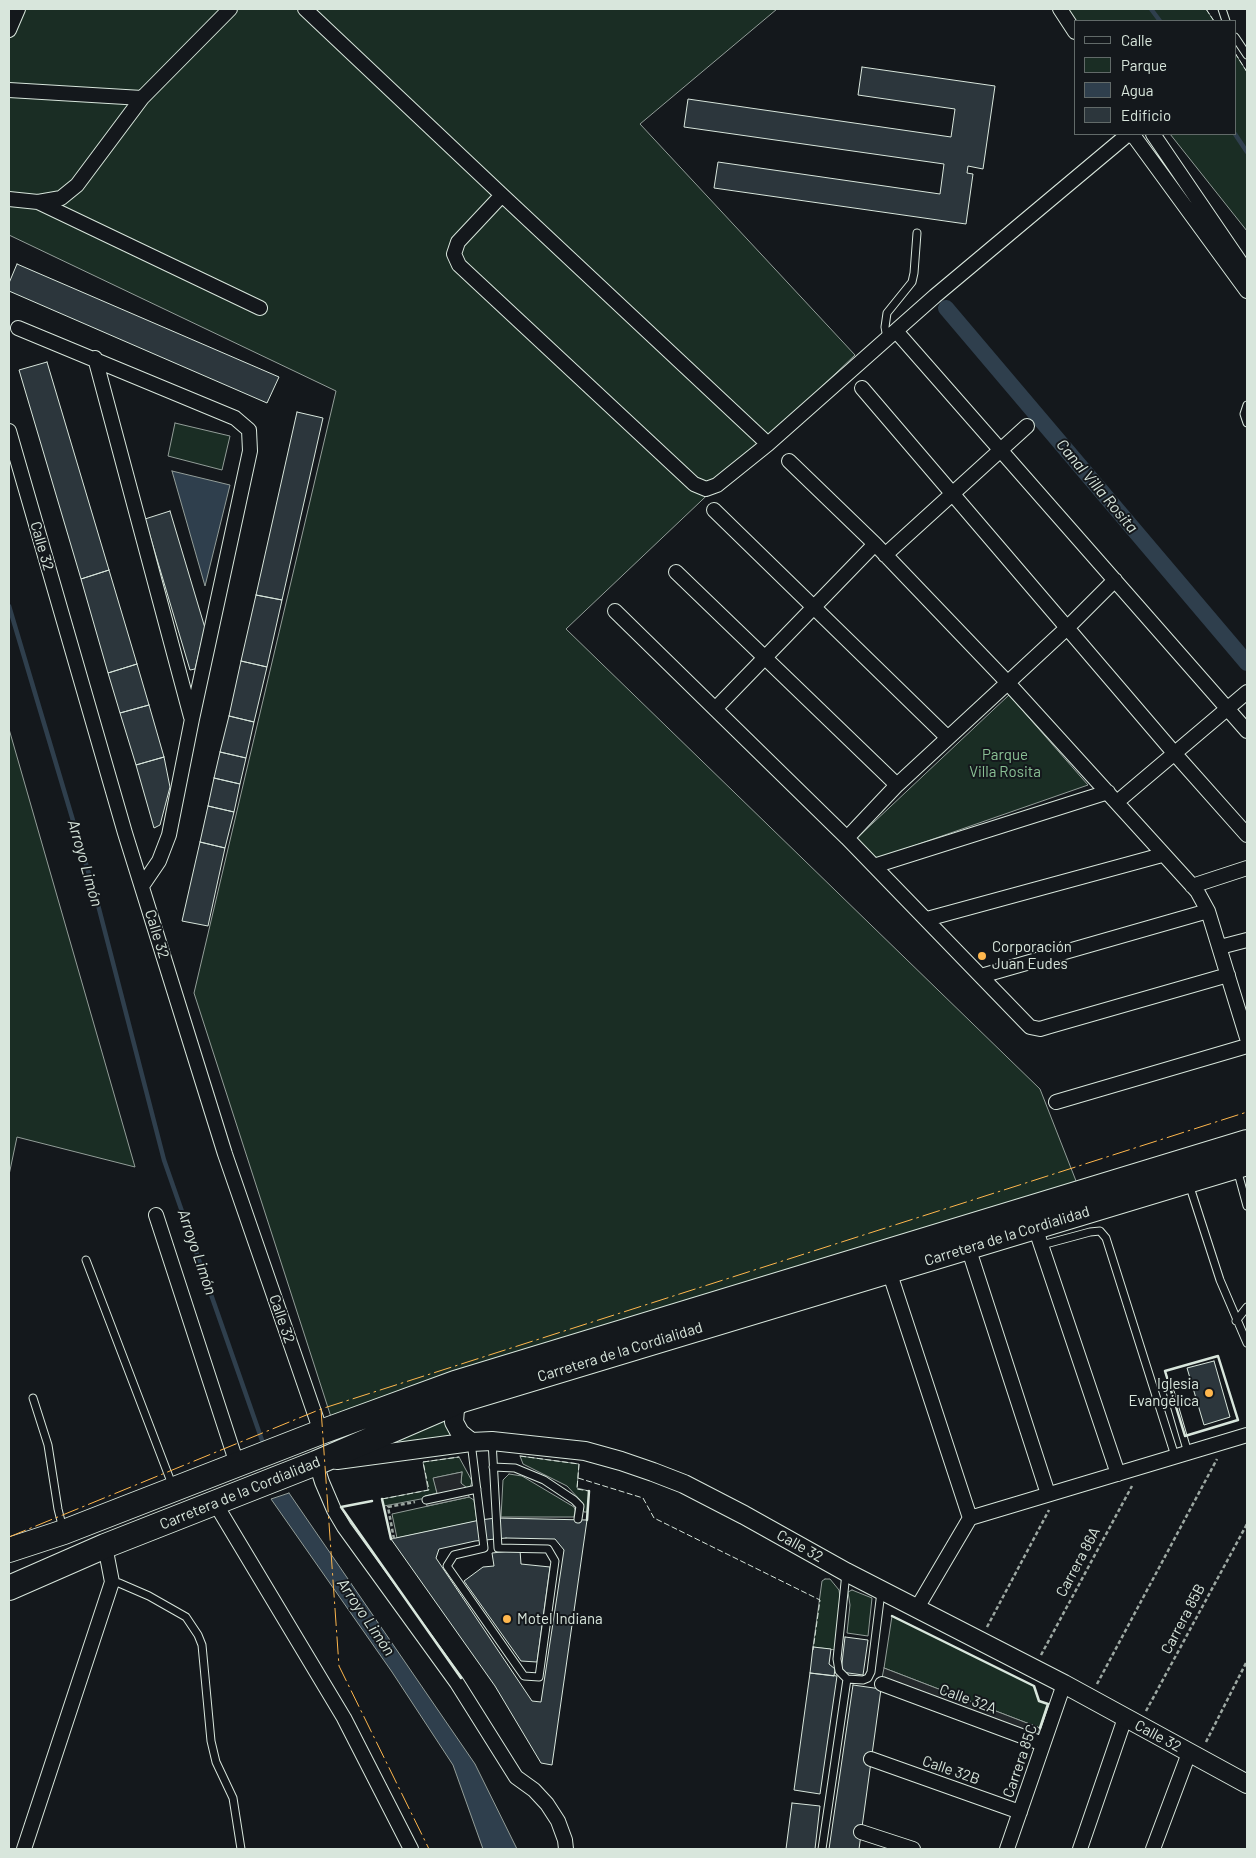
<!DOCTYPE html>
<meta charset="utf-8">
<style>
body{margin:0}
#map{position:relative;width:1256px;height:1858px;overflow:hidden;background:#14181c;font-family:Barlow,sans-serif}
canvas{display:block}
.frame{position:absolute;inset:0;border:10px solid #d8e6dc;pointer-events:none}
.legend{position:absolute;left:1074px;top:20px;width:162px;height:115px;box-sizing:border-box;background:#14181c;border:1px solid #626a69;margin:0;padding:6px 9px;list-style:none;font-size:15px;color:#d8e6dc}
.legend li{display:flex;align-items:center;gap:10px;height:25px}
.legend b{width:25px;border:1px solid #626a69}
</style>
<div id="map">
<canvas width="1256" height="1858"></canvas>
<div class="frame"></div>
<ul class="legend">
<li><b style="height:6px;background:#14181c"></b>Calle</li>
<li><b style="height:14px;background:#1a2d24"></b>Parque</li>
<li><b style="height:14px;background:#2f3f4d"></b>Agua</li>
<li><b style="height:14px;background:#2c363c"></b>Edificio</li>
</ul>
</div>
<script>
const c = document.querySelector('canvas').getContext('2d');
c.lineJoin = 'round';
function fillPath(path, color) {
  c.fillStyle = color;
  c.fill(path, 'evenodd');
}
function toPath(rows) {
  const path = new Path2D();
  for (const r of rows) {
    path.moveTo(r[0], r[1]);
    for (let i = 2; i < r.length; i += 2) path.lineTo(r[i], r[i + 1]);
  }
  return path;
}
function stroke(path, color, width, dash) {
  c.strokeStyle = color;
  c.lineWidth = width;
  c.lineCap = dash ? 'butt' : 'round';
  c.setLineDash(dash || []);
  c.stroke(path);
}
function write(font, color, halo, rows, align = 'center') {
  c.font = font + ' Barlow,sans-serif';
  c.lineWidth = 4;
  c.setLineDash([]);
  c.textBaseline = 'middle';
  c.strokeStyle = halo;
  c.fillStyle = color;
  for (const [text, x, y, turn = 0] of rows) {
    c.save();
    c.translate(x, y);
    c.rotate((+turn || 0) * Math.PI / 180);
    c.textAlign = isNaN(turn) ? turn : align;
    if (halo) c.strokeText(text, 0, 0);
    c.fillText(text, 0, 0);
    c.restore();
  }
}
const green = toPath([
 [9,9,777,9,640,124,855,355,566,629,1040,1089,1078,1186,331,1417,194,993,336,391,9,235,9,9],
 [1061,9,1206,9,1214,21,1075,21,1061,9],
 [1235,53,1247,72,1247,231,1170,134,1235,134,1235,53],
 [175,423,230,436,222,470,168,456,175,423],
 [1009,695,1088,785,876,859,856,839,1009,695],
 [9,729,135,1167,17,1137,9,1175,9,729],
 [452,1411,455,1437,333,1459,452,1411],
 [520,1456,579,1464,577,1488,589,1491,587,1512,584,1512,580,1500,567,1486,523,1464,520,1456],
 [459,1457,472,1481,470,1488,464,1487,461,1483,462,1472,434,1478,437,1494,426,1496,426,1498,384,1506,382,1499,428,1490,423,1462,459,1457],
 [509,1474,522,1476,574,1507,575,1510,574,1517,501,1517,503,1480,509,1474],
 [469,1497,474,1500,477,1521,397,1538,392,1514,469,1497],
 [825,1579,830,1579,839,1590,840,1597,836,1650,813,1647,822,1581,825,1579],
 [852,1590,872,1598,868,1636,847,1633,850,1605,848,1592,852,1590],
 [892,1616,1034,1686,1039,1701,1048,1704,1040,1728,884,1668,892,1616]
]);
fillPath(green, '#1a2d24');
stroke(green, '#939e99', 1);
const parking = toPath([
 [462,1472,461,1483,467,1488,469,1497,427,1506,425,1496,437,1493,433,1478,462,1472],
 [884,1668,1040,1728,1037,1737,882,1678,884,1668]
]);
fillPath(parking, '#24282b');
stroke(parking, '#939e99', 1);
const water = toPath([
 [172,471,230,485,205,586,172,471],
 [289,1493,475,1764,517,1849,483,1849,453,1765,392,1672,271,1499,289,1493]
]);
fillPath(water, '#2f3f4d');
stroke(water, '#939e99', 1);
stroke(toPath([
 [1151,9,1160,21],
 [1235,134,1247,152],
 [9,606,97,901,164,1160,264,1446]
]), '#2f3f4d', 4.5);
stroke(toPath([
 [946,308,1247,663]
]), '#2f3f4d', 16);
const building = toPath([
 [862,67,995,86,983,169,968,166,967,173,973,174,966,224,714,188,718,162,940,194,944,164,684,127,688,99,951,137,955,109,858,95,862,67],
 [17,264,279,377,267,403,9,291,9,283,17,264],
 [47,362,109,570,81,579,19,370,47,362],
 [297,412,323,418,282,600,256,595,297,412],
 [170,511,205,628,195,669,190,670,145,519,170,511],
 [109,570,137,664,108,673,81,579,109,570],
 [256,595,282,600,267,667,241,661,256,595],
 [241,661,267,667,254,722,229,716,241,661],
 [137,664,149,705,120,713,108,673,137,664],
 [149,705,164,757,136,765,120,713,149,705],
 [229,716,254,722,246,758,220,752,229,716],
 [220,752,246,758,240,784,214,778,220,752],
 [164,757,170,787,160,825,154,828,136,765,164,757],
 [214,778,240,784,234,812,208,806,214,778],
 [208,806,234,812,225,848,200,842,208,806],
 [200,842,225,848,208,926,182,921,200,842],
 [1214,1361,1230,1417,1204,1425,1187,1368,1214,1361],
 [496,1518,587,1520,552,1765,541,1763,495,1686,391,1539,480,1520,496,1518],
 [506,1538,555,1539,564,1550,541,1702,532,1701,436,1558,439,1549,475,1541,506,1538],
 [520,1550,521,1564,550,1567,537,1662,521,1661,464,1581,483,1567,494,1566,492,1553,520,1550],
 [845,1637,868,1640,863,1675,841,1672,845,1637],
 [813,1647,831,1649,829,1664,835,1669,834,1676,810,1673,813,1647],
 [810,1673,837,1676,820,1794,794,1790,810,1673],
 [853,1685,881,1689,859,1849,829,1849,853,1685],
 [792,1803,820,1806,815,1849,786,1849,792,1803]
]);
fillPath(building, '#2c363c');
stroke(building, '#d8e6dc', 1);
const service = toPath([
 [1222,9,1226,21],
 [1235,37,1247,55],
 [887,338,885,327,887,313,912,282,914,273,917,233],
 [1247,405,1244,414,1247,423],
 [1237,1169,1247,1206],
 [1189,1184,1220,1280,1247,1343],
 [1042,1245,1090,1232,1100,1231,1106,1238,1175,1456],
 [86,1260,173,1487],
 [1236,1321,1247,1307],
 [1169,1388,1188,1453],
 [33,1398,48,1445,58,1509,63,1529],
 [471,1442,484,1548,454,1555,447,1566,524,1676,539,1677,555,1561,548,1549,498,1548,492,1441],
 [493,1467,515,1468,544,1480,574,1500,580,1506,578,1519],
 [426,1500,477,1489],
 [846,1573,837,1659,839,1671,847,1679,863,1680,868,1678,871,1672,881,1592],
 [112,1582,119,1583,149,1596,186,1617,198,1635,202,1645,211,1741,216,1762,233,1798,241,1849],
 [822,1849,847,1679]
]);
const minor = toPath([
 [305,9,502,195,768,444],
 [1060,9,1075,32],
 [9,30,18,9],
 [9,90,142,98],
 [1153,134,1247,272],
 [502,195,458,242,454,254,459,265,694,484,706,489,717,485,768,444,935,296,1126,136,1133,135,1247,291],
 [9,199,38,202,61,198,77,185,142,98,230,9],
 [38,202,260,308],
 [18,328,235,418,249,430,250,451,192,719,169,835,159,861,142,886],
 [896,331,1247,731],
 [95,358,191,717],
 [862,388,1175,754,1247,835],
 [9,431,125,833,225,1154,321,1432],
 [789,461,875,544,1008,683,1197,891,1208,911,1247,1038],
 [714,510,948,738],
 [885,555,1027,426],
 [676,572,897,785],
 [615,611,847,838,1030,1027,1040,1029,1050,1026,1228,975],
 [715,709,875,544],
 [1117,802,1247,692],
 [847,838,897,785,1068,627,1115,580],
 [874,866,1108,792],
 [1192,886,1247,868],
 [927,919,1162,855],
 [1220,947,1247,940],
 [981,976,1208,911],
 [1056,1102,1247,1046],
 [156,1215,237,1464],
 [1035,1227,1118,1474],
 [968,1247,1048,1494],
 [889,1271,970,1518],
 [316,1463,322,1482,334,1510,344,1527,457,1683,516,1777,534,1790,547,1804,558,1821,565,1840,566,1849],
 [215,1503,344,1718,411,1849],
 [917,1608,970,1518,1247,1435],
 [882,1684,1043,1744],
 [871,1759,1020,1812],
 [861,1832,913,1849],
 [24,1849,112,1582,105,1546],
 [1007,1849,1064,1684],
 [1080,1849,1125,1718],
 [1153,1849,1189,1753]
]);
const tertiary = toPath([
 [462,1400,455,1409,454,1422,460,1433,471,1442],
 [337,1460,471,1442,492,1441,585,1451,621,1461,653,1472,684,1484,744,1515,846,1572,1064,1684,1247,1784]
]);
const trunk = toPath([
 [9,1550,64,1532,321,1432,455,1383,1247,1142],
 [9,1588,105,1546,316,1463,462,1400,1247,1163]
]);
stroke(service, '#d8e6dc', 9);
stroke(minor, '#d8e6dc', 16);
stroke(tertiary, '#d8e6dc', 20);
stroke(trunk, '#d8e6dc', 26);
stroke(toPath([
 [394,1539,388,1507,415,1502],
 [987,1627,1049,1510],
 [1041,1655,1132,1486],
 [1097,1684,1217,1459],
 [1146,1711,1247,1524],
 [1206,1742,1247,1661]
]), '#9da8a2', 2.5, [4, 2.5]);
stroke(service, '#14181c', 7);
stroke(minor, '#14181c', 14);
stroke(tertiary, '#14181c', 18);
stroke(trunk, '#14181c', 24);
stroke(toPath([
 [1206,9,1214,21],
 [1235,53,1247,72],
 [520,1456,579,1464,577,1489,589,1491],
 [578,1478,643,1498,654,1518,820,1600,813,1650],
 [382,1499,429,1490,423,1462,459,1457]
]), '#d8e6dc', 1, [6, 2.5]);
stroke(toPath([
 [1218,1356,1238,1420,1185,1436,1165,1371,1218,1356],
 [382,1499,391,1539],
 [372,1501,341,1507,461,1678],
 [587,1520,589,1491],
 [892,1616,1034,1686,1039,1701,1048,1704,1040,1728]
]), '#d8e6dc', 2.5);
stroke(toPath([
 [321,1409,339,1666,429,1849],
 [9,1537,321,1409,1247,1112]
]), '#ffb74d', 1, [18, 4, 2.5, 4]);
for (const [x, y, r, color] of [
 [982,956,5,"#ffb74d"],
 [1209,1393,5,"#ffb74d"],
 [507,1619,5,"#ffb74d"]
]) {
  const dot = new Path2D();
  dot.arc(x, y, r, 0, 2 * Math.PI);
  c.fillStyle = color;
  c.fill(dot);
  stroke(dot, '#14181c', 2);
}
write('15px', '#d8e6dc', '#14181c', [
 ["Calle 32",42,546,74],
 ["Calle 32",157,934,73],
 ["Carretera de la Cordialidad",1007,1236,-17],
 ["Calle 32",282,1319,71],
 ["Carretera de la Cordialidad",620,1352,-17],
 ["Carretera de la Cordialidad",240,1493,-22],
 ["Calle 32",800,1546,29],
 ["Carrera 86A",1078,1562,-62],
 ["Carrera 85B",1183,1619,-62],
 ["Calle 32A",968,1699,20],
 ["Calle 32",1158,1736,28],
 ["Carrera 85C",1020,1761,-71],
 ["Calle 32B",951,1770,19]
]);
write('15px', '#8ac095', '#14181c', [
 ["Parque",1005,755],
 ["Villa Rosita",1005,772]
]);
write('15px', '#d8e6dc', '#14181c', [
 ["Corporación",992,947],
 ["Juan Eudes",992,964],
 ["Iglesia",1199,1384,"right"],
 ["Evangélica",1199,1401,"right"],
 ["Motel Indiana",517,1619]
], 'left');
write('italic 16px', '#d8e6dc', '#14181c', [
 ["Canal Villa Rosita",1097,486,50],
 ["Arroyo Limón",85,863,74],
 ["Arroyo Limón",197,1252,71],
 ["Arroyo Limón",366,1617,56]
]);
</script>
